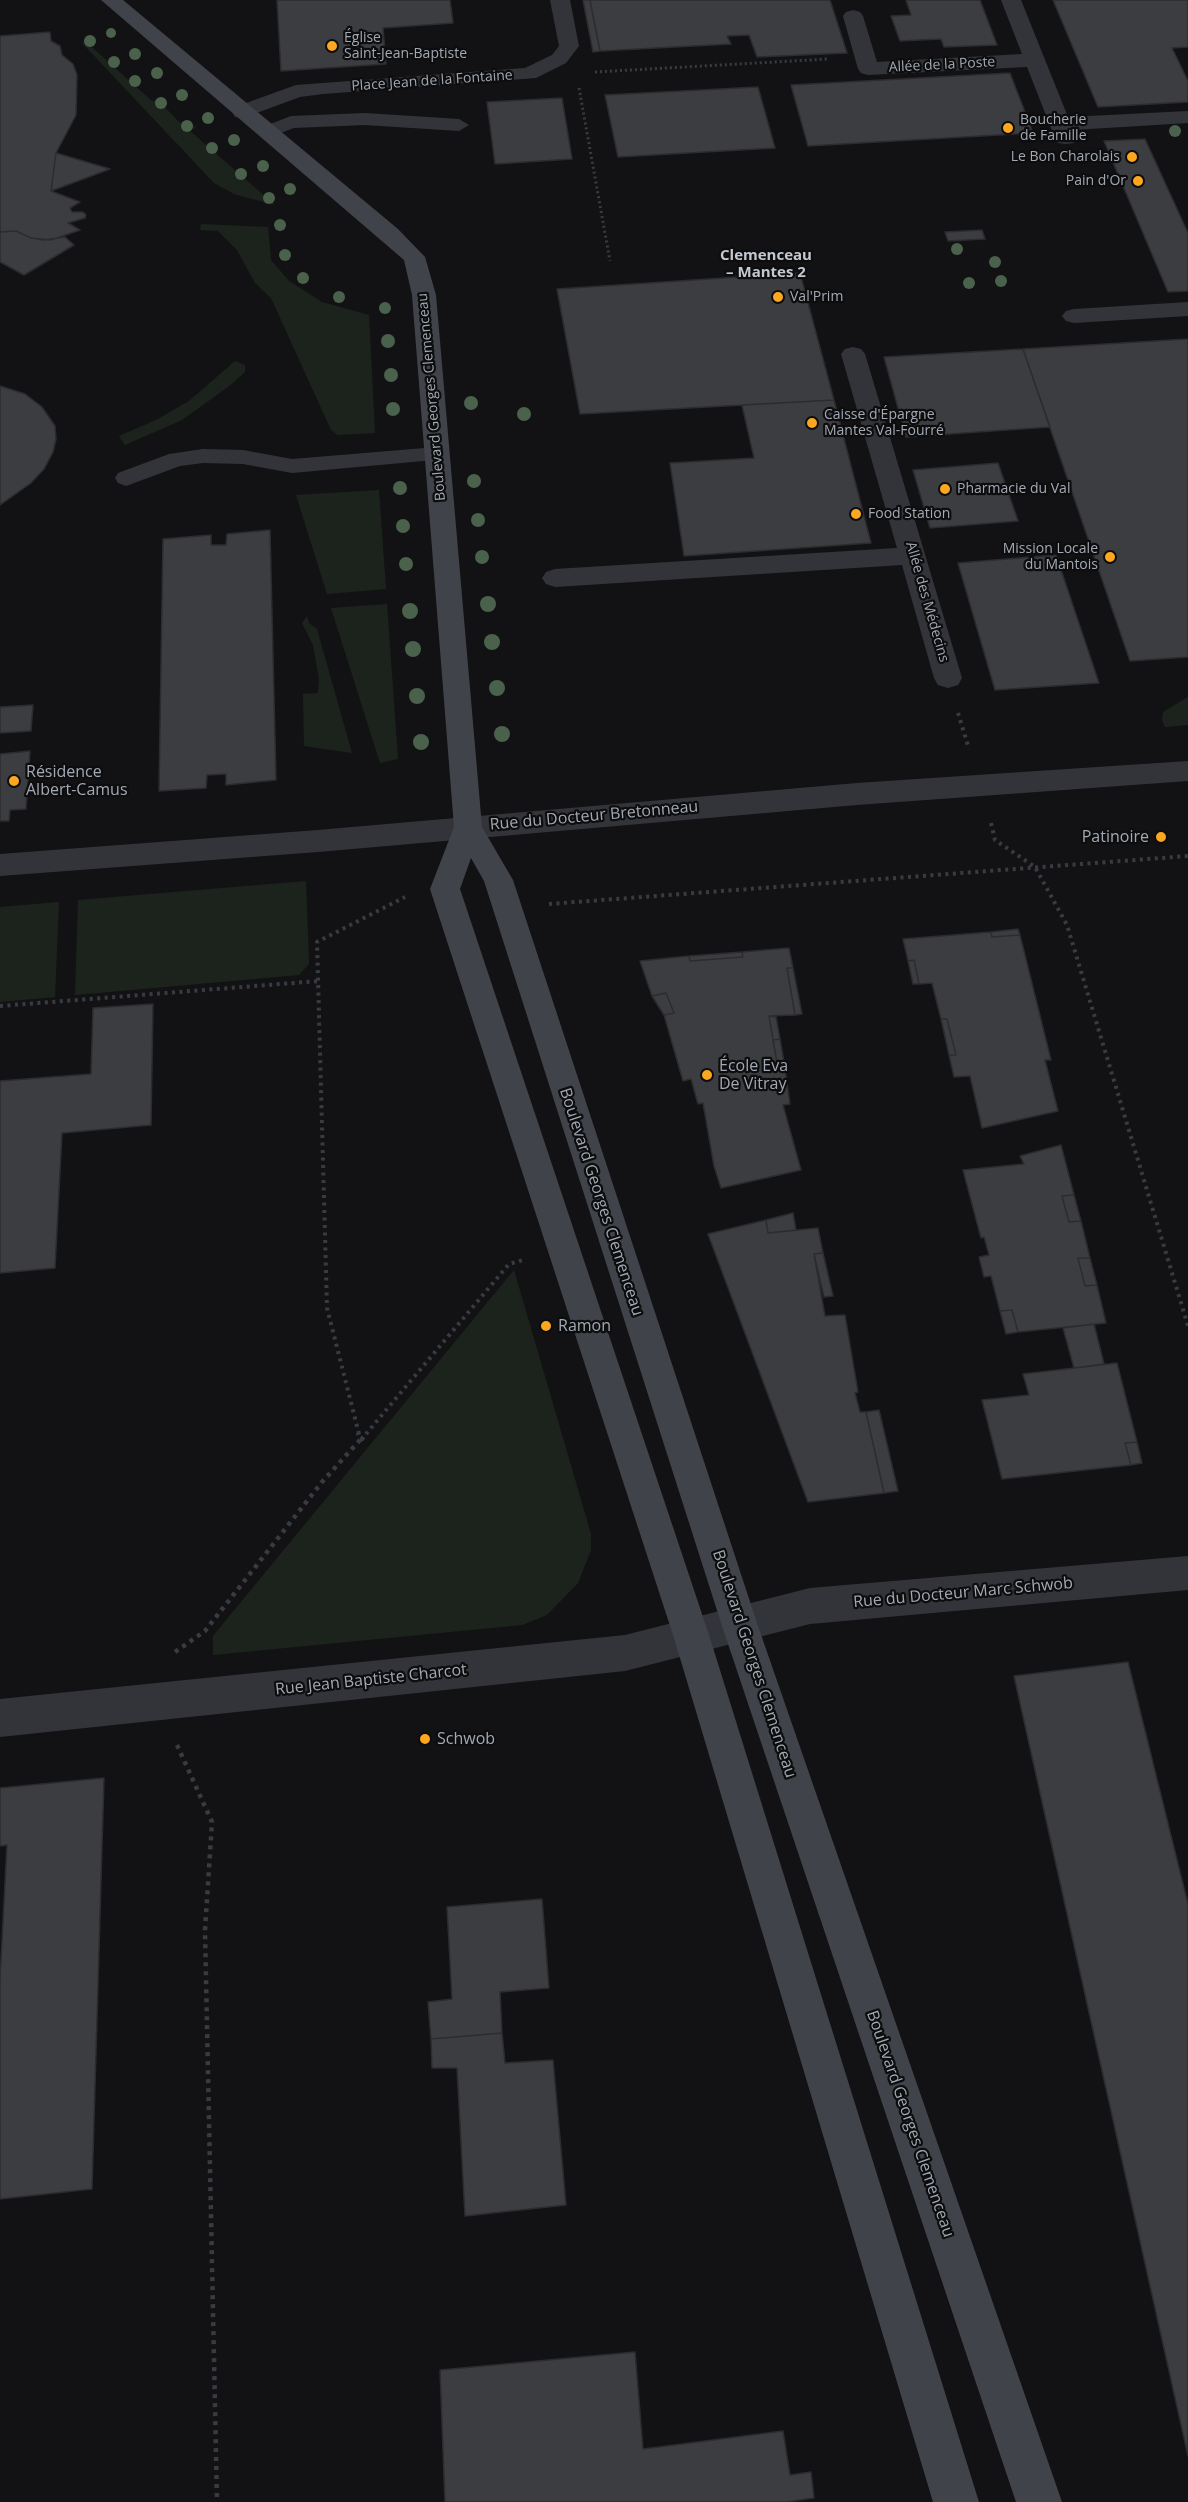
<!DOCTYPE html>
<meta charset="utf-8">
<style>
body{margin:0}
canvas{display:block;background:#121214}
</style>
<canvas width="1188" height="2502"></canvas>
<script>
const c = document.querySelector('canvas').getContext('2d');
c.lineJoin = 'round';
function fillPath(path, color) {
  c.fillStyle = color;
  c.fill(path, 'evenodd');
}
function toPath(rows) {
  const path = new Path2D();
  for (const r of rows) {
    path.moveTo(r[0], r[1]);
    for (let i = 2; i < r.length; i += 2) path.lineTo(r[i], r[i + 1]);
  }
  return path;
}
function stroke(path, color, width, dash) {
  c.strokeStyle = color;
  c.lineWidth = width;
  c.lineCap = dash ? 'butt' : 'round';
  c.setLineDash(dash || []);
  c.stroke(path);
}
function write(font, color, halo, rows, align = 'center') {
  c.font = font + ' "Open Sans",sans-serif';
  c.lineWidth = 4.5;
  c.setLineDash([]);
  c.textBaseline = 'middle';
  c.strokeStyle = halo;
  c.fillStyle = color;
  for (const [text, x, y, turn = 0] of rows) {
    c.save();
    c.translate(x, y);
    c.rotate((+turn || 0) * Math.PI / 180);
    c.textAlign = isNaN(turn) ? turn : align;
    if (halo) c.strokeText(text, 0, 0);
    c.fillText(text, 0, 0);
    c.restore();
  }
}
fillPath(toPath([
 [85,41,152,101,158,100,179,122,196,127,190,131,275,205,234,194,214,183,82,43],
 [201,224,268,227,271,260,289,281,322,302,369,315,375,433,338,435,331,430,271,298,255,283,237,250,218,231,200,230],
 [235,361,245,365,245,372,228,387,182,420,125,445,119,436,156,420,189,401],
 [379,490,386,589,327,594,296,495],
 [387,604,398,759,380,763,331,608],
 [307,616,309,623,317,629,352,753,304,746,303,694,318,693,319,679,313,645,302,623],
 [1188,697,1188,725,1165,727,1162,720,1163,712],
 [306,881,309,964,299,975,75,995,78,900],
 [59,902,55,997,0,1002,0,907],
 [514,1270,591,1534,591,1550,578,1583,547,1615,522,1625,213,1655,213,1636]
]), '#1c231c');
const building = toPath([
 [277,0,450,0,453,23,383,28,386,64,281,71,277,0],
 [583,0,590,0,600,51,593,52,583,0],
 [590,0,830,0,847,53,757,57,749,35,727,36,731,44,600,51,590,0],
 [906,0,980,0,997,45,944,47,941,39,900,41,891,16,911,15,906,0],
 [1053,0,1188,0,1188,47,1172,48,1188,81,1188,102,1098,107,1053,0],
 [50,32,51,41,60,46,62,55,73,64,77,75,76,115,56,153,51,191,80,202,70,208,72,212,83,212,86,215,85,218,68,223,80,230,51,240,31,238,16,231,0,232,0,36,50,32],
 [1010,73,1033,133,808,146,791,85,1010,73],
 [758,87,775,148,618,157,605,95,758,87],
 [562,98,572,159,495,164,487,102,562,98],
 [1145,139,1188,233,1188,291,1168,292,1104,141,1145,139],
 [56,153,110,169,51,191,56,153],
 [982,230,985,239,948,241,945,232,982,230],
 [16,231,31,238,44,240,65,237,74,245,24,275,0,262,0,232,16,231],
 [800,273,834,400,580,414,557,289,800,273],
 [1188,339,1188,657,1130,661,1023,349,1188,339],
 [1023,349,1050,427,906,437,884,357,1023,349],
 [0,386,25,394,42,407,55,426,56,439,53,452,44,469,31,483,0,505,0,386],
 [834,400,871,543,684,556,670,463,754,458,742,405,834,400],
 [998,463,1018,521,930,528,913,470,998,463],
 [270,530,276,780,226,785,226,774,207,775,206,788,159,791,163,539,211,535,211,545,226,545,227,534,270,530],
 [1056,555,1099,683,995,690,958,563,1056,555],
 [33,705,31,731,0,733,0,707,33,705],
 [30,751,26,809,10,810,9,821,0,821,0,754,30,751],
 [1018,929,1020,935,992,937,991,932,1018,929],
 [991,932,992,937,1020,935,1051,1060,1045,1060,1058,1111,982,1128,970,1076,954,1077,949,1055,956,1055,947,1019,941,1019,932,983,919,984,914,960,908,961,903,939,991,932],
 [789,948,793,968,787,968,795,1015,769,1016,777,1063,784,1062,790,1104,783,1105,801,1170,721,1188,714,1166,703,1103,698,1104,691,1079,683,1081,664,1015,674,1013,666,993,652,996,640,961,689,956,690,961,743,957,742,952,789,948],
 [742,952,743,957,690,961,689,956,742,952],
 [914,960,919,984,913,984,908,961,914,960],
 [787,968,793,968,802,1014,795,1015,787,968],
 [666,993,674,1013,664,1015,652,996,666,993],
 [153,1004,151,1125,62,1133,55,1268,0,1273,0,1081,91,1074,93,1008,153,1004],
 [769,1016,776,1017,780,1039,773,1040,769,1016],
 [941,1019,947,1019,956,1055,949,1055,941,1019],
 [780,1039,784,1062,777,1063,773,1040,780,1039],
 [1061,1145,1074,1195,1062,1196,1069,1222,1081,1221,1090,1258,1078,1258,1085,1286,1097,1285,1106,1323,1018,1332,1012,1310,1000,1311,991,1276,984,1277,979,1257,989,1255,984,1237,981,1238,963,1170,1024,1164,1020,1156,1061,1145],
 [1074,1195,1081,1221,1069,1222,1062,1196,1074,1195],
 [793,1213,796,1230,768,1233,766,1220,793,1213],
 [766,1220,768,1233,818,1228,823,1253,814,1254,825,1316,845,1315,858,1392,855,1393,860,1412,866,1412,884,1493,808,1502,708,1234,766,1220],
 [823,1253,833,1296,824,1297,814,1254,823,1253],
 [1078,1258,1090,1258,1097,1285,1085,1286,1078,1258],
 [1012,1310,1018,1332,1006,1334,1000,1311,1012,1310],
 [1094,1324,1104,1364,1074,1368,1063,1328,1094,1324],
 [1117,1363,1137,1442,1125,1443,1131,1465,1002,1479,982,1400,1029,1395,1023,1374,1117,1363],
 [879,1410,898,1491,884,1493,866,1412,879,1410],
 [1137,1442,1142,1463,1131,1465,1125,1443,1137,1442],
 [1128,1662,1188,1904,1188,2456,1014,1676,1128,1662],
 [104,1778,92,2189,0,2199,0,1979,7,1845,0,1846,0,1788,104,1778],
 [542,1899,549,1988,500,1992,502,2033,431,2039,428,2002,452,1999,447,1907,542,1899],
 [502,2033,505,2063,553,2060,566,2205,465,2216,457,2068,432,2068,431,2039,502,2033],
 [635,2352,643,2449,783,2431,790,2475,811,2472,814,2498,787,2502,445,2502,440,2370,635,2352]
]);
fillPath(building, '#3c3d41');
stroke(building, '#2c2c30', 1.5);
stroke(toPath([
 [595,72,828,59],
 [579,88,610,261]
]), '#383b40', 3, [2, 3]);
stroke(toPath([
 [958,713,969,749],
 [991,823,995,840,1035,867,1067,925,1188,1326],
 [549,904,1188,856],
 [0,1006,319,981],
 [359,1434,327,1308,317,942,405,897],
 [366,1434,509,1264,523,1260]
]), '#383b40', 4, [3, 4.5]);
stroke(toPath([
 [361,1440,367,1433],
 [175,1652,205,1631,322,1482,360,1440,358,1433],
 [177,1745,212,1822,205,1930,217,2502]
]), '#383b40', 4.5, [4, 5]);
fillPath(toPath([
 [365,113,459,119,469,125,459,131,365,125,294,128,267,138,257,132,260,128,291,116,365,113],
 [437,447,445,449,448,454,445,459,292,473,243,464,203,463,180,466,126,486,118,483,115,478,118,473,169,454,203,449,243,450,292,459,437,447]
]), '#333439');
fillPath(toPath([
 [550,0,570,0,579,46,566,63,536,78,323,94,300,97,243,118,235,117,232,112,235,107,296,85,525,68,552,55,559,46,550,0],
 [1001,0,1021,0,1068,117,1188,111,1188,123,1073,130,1077,138,1074,143,1066,144,1058,143,1055,138,1027,67,868,75,861,73,858,69,843,16,846,12,853,10,860,12,863,16,877,62,1022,54,1001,0],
 [1188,302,1188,316,1074,323,1066,321,1062,316,1066,311,1074,309,1188,302],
 [853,347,861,349,865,354,962,678,958,685,948,688,938,685,934,678,902,565,555,587,546,584,542,578,546,572,555,569,897,548,841,354,845,349,853,347],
 [1188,761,1188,781,857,805,318,852,0,876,0,854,318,830,857,783,1188,761],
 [1188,1556,1188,1590,810,1624,625,1671,0,1737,0,1699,625,1635,810,1588,1188,1556]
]), '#333439');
fillPath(toPath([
 [101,0,123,0,398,229,425,257,436,295,482,827,513,880,758,1626,1062,2502,1016,2502,722,1626,484,881,471,858,460,889,710,1638,979,2502,933,2502,674,1638,430,889,454,827,412,295,404,260,101,0]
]), '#404349');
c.fillStyle = '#4a614b';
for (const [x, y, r] of [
 [111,33,5],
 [90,41,6],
 [135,54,6],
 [114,62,6],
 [157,73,6],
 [135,81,6],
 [182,95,6],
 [161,103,6],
 [208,118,6],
 [187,126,6],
 [1175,131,6],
 [234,140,6],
 [212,148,6],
 [263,166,6],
 [241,174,6],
 [290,189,6],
 [269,198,6],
 [280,225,6],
 [957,249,6],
 [285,255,6],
 [995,262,6],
 [303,278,6],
 [1001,281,6],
 [969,283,6],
 [339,297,6],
 [385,308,6],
 [388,341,7],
 [391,375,7],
 [471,403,7],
 [393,409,7],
 [524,414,7],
 [474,481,7],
 [400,488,7],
 [478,520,7],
 [403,526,7],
 [482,557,7],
 [406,564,7],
 [488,604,8],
 [410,611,8],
 [492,642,8],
 [413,649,8],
 [497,688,8],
 [417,696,8],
 [502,734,8],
 [421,742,8]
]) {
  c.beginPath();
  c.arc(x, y, r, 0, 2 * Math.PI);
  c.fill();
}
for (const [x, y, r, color] of [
 [332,46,6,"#fda620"],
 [1008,128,6,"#fda620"],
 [1132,157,6,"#fda620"],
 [1138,181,6,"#fda620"],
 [778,297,6,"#fda620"],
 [812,423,6,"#fda620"],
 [945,489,6,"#fda620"],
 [856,514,6,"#fda620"],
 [1110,557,6,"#fda620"],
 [14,781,6,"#fda620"],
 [1161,837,6,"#fda620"],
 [707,1075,6,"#fda620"],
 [546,1326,6,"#fda620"],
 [425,1739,6,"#fda620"]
]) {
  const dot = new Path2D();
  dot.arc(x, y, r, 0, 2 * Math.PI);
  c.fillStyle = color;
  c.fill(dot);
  stroke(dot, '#0d0d0e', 2);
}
write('14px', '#a2a9b5', '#0d0d0e', [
 ["Église",344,38],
 ["Saint-Jean-Baptiste",344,54],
 ["Boucherie",1020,120],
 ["de Famille",1020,136],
 ["Le Bon Charolais",1120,157,"right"],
 ["Pain d'Or",1126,181,"right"],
 ["Val'Prim",790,297],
 ["Caisse d'Épargne",824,415],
 ["Mantes Val-Fourré",824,431],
 ["Pharmacie du Val",957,489],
 ["Food Station",868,514],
 ["Mission Locale",1098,549,"right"],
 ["du Mantois",1098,565,"right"]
], 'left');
write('14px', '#a2a9b5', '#0d0d0e', [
 ["Allée de la Poste",942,65,-3],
 ["Place Jean de la Fontaine",432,81,-4],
 ["Boulevard Georges Clemenceau",432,397,-95],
 ["Allée des Médecins",927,602,74]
]);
write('bold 15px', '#c3c8d1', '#0d0d0e', [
 ["Clemenceau",766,256],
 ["– Mantes 2",766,273]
]);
write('16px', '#a2a9b5', '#0d0d0e', [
 ["Résidence",26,772],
 ["Albert-Camus",26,790],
 ["Patinoire",1149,837,"right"],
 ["École Eva",719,1066],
 ["De Vitray",719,1084],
 ["Ramon",558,1326],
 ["Schwob",437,1739]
], 'left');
write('16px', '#a2a9b5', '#0d0d0e', [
 ["Rue du Docteur Bretonneau",594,816,-5],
 ["Boulevard Georges Clemenceau",601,1202,72],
 ["Rue du Docteur Marc Schwob",963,1593,-5],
 ["Boulevard Georges Clemenceau",754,1664,72],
 ["Rue Jean Baptiste Charcot",371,1680,-6],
 ["Boulevard Georges Clemenceau",910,2124,71]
]);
</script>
